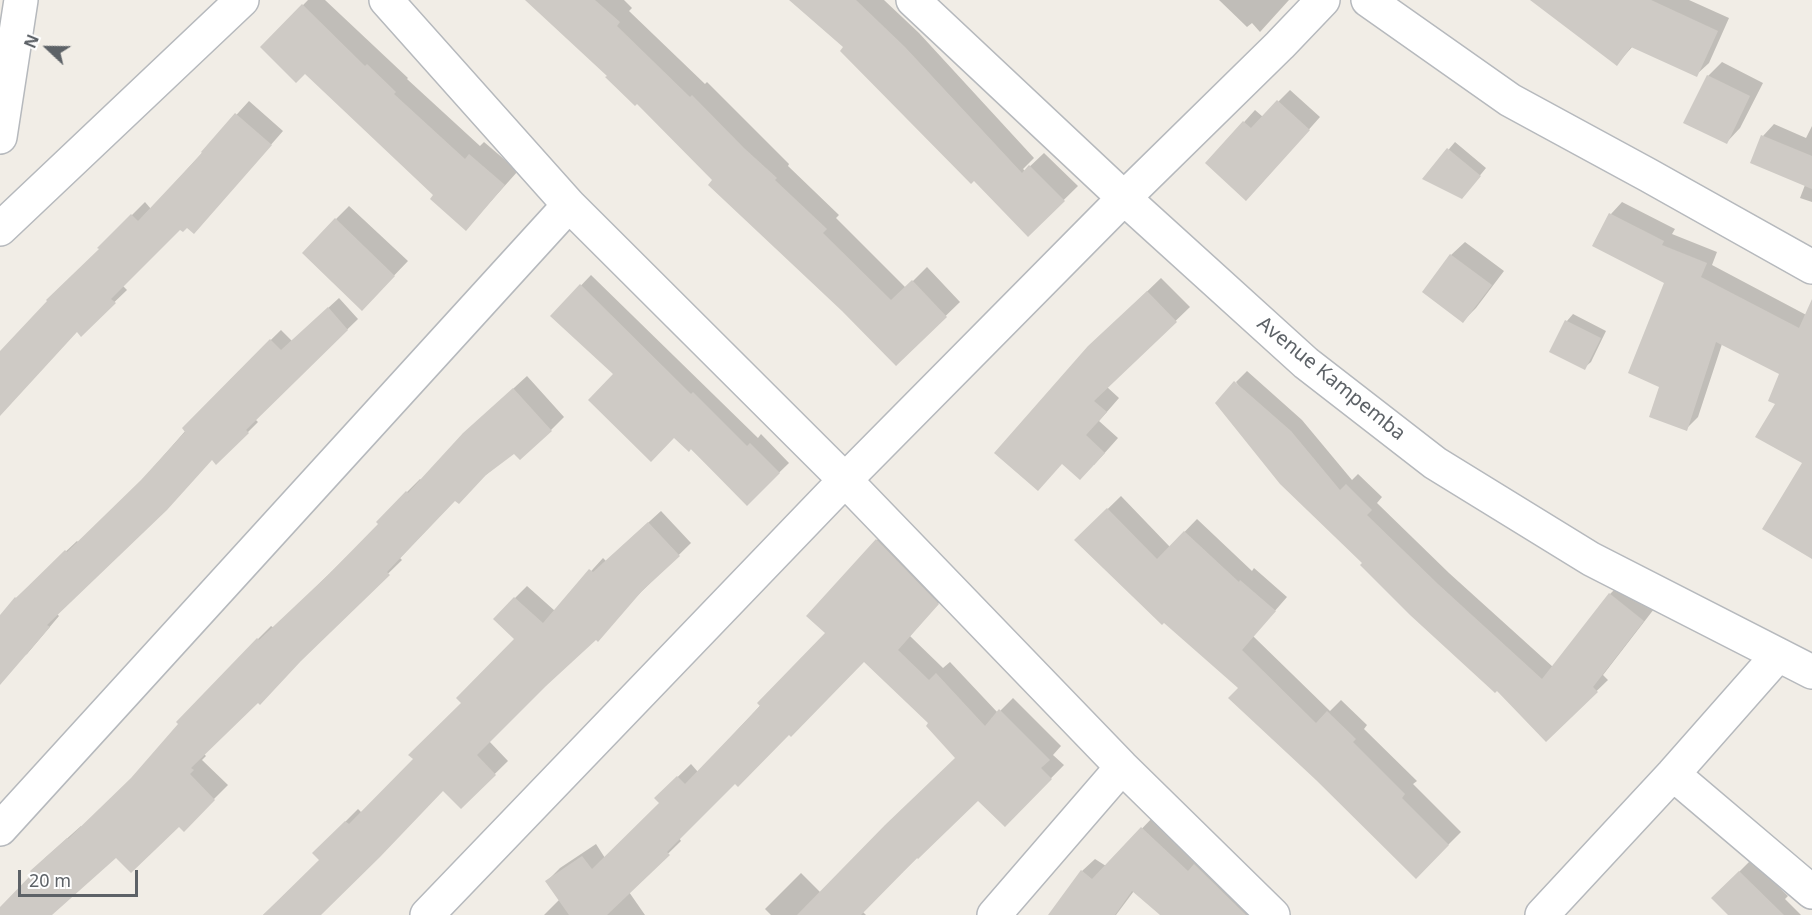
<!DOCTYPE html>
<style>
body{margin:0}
#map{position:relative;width:1812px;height:915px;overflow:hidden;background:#f1ede6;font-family:"Noto Sans",sans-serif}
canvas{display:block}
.north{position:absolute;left:18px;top:18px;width:60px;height:60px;-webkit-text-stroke:4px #fff;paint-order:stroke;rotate:292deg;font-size:16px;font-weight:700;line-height:24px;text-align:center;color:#5d6267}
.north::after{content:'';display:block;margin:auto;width:21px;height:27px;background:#5d6267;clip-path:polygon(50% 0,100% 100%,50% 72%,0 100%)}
.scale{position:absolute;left:18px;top:870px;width:120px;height:27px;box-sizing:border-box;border:3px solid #5d6267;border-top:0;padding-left:8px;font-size:18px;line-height:21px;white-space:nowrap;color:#5d6267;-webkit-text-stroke:4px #fff;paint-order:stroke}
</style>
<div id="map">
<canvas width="1812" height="915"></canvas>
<div class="north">N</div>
<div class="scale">20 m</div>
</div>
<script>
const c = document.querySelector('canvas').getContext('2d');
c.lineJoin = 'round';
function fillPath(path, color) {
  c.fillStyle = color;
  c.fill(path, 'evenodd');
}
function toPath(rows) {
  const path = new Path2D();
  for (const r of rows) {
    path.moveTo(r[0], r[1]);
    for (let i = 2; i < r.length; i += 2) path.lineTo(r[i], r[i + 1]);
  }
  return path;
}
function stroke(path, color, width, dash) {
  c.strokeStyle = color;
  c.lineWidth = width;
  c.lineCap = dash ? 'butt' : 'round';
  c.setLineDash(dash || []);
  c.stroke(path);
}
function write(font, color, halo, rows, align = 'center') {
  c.font = font + ' "Noto Sans",sans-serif';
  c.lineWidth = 4.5;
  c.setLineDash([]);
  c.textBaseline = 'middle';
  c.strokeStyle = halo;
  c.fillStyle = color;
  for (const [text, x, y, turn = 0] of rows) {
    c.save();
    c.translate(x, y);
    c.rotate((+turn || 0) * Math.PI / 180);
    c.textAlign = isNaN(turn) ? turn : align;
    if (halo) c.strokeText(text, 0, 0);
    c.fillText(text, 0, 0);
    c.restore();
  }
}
fillPath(toPath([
 [308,0,325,0,408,78,407,79,480,146,484,142,518,171,466,229,435,195,306,72,262,47],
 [527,0,624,0,632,8,629,11,705,84,707,82,789,164,788,166,839,215,836,218,906,288,927,267,960,302,896,364,609,75],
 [792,0,884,0,919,33,1034,158,1023,169,1025,171,1044,153,1078,186,1028,235,845,47],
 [1219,0,1289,0,1260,32,1252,23,1247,27],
 [1535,0,1689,0,1729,18,1709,63,1696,75,1633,46,1617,64],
 [1722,62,1763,83,1740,128,1727,142,1708,76],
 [1290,90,1320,117,1258,187,1207,163,1255,110,1263,117],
 [249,101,283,131,206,219,180,228,123,286,127,290,81,334,77,330,0,411,0,359,100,249,99,248,145,202,151,209],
 [1774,124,1806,138,1812,126,1812,202,1800,198,1805,185,1763,136],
 [1455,142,1486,168,1468,190,1424,179],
 [1622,202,1675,229,1672,234,1717,252,1712,265,1812,318,1812,438,1777,403,1781,373,1722,344,1698,417,1686,429,1661,386,1666,282,1594,246,1611,214],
 [349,206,408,261,362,309,336,219],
 [1465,242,1504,271,1476,308,1463,321,1451,255],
 [591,275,758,438,761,434,789,463,747,504,615,374,552,316],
 [1161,278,1190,307,1107,387,1119,398,1099,421,1118,438,1094,465,1063,462,1104,333],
 [339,298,358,319,255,419,258,422,248,432,212,458,57,614,59,616,27,654,0,672,0,616,16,598,77,541,79,543,143,479,231,379,281,330,292,341],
 [1573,314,1606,331,1591,362,1584,368,1551,352,1567,321],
 [1247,371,1302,420,1352,480,1358,474,1382,497,1377,503,1449,573,1553,667,1610,594,1621,583,1654,609,1603,675,1608,680,1546,740,1497,689,1364,563,1236,382],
 [527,376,564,417,551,430,514,452,456,499,400,558,402,560,204,754,206,756,202,760,228,785,184,829,179,825,116,856,51,915,0,915,0,909,35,874,45,858,81,826,82,827,135,776,258,639,271,626,274,628,380,524,407,492,420,479,422,481,479,420],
 [1121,496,1170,547,1197,519,1252,571,1254,568,1287,597,1253,636,1330,711,1341,700,1367,725,1364,729,1417,781,1413,784,1461,832,1416,877,1240,688,1076,540],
 [661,511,691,543,489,741,508,761,461,807,443,789,320,915,263,915,321,860,314,853,358,809,362,813,415,759,516,639,515,598,527,586,555,611,603,558,606,561],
 [890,527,950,590,910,636,943,668,950,662,998,713,1013,698,1061,746,1053,755,1064,765,1005,825,978,799,862,911,866,915,771,915,765,909,801,873,821,893,956,758,931,723,864,660,735,782,679,838,681,841,629,892,645,915,544,915,560,899,547,881,560,868,596,844,605,858,661,803,656,798,691,764,698,772,828,633,877,540],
 [1155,815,1252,915,1162,915,1134,891,1116,915,1066,915,1082,871,1095,859,1106,866],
 [1751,860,1788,896,1785,899,1801,915,1730,915,1713,898]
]), '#0003');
fillPath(toPath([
 [525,0,595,0,620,22,617,26,690,97,692,95,744,148,777,178,775,180,827,229,823,233,891,300,912,280,947,317,896,366,842,311,708,185,712,180,637,104,635,106,605,77,607,76],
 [789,0,856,0,905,47,1022,173,1029,165,1065,201,1028,237,974,181,971,184,840,51,843,47],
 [1530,0,1651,0,1718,31,1697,77,1631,47,1617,66],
 [302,4,365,66,367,64,396,92,394,94,465,159,469,154,505,185,466,231,430,199,433,195,305,74,296,83,260,47],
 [1707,75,1750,96,1727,144,1683,123],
 [1277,100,1310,130,1246,201,1205,163,1243,121,1251,128],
 [235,113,272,145,194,234,187,228,183,232,180,230,111,299,116,303,81,337,77,332,0,416,0,351,47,301,46,300,99,249,97,248,131,214,138,221,202,153,201,152],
 [1761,135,1812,156,1812,189,1750,163],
 [1447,148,1481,176,1462,199,1422,179],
 [1609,213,1664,241,1662,245,1707,263,1701,277,1799,328,1812,299,1812,559,1762,529,1802,463,1755,437,1775,404,1768,401,1779,374,1716,342,1687,431,1649,417,1659,387,1628,373,1664,283,1592,246],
 [335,218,395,276,362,311,302,253],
 [1450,254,1492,285,1463,323,1422,292],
 [580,284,691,394,693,392,747,446,750,443,780,473,747,506,691,449,689,452,674,438,651,462,588,400,613,374,550,316],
 [1147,291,1177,322,1094,401,1107,412,1086,435,1105,453,1080,480,1062,464,1038,491,994,453,1088,346],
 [328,307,348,330,246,430,249,433,216,465,212,460,167,510,47,625,50,627,0,685,0,615,15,597,16,598,65,550,67,552,141,480,185,432,182,428,270,339,281,350],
 [1565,320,1601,338,1585,370,1549,352],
 [1234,381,1291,431,1340,490,1346,484,1372,510,1367,515,1438,584,1542,679,1609,593,1644,621,1593,687,1598,692,1546,742,1497,691,1495,693,1410,615,1360,565,1362,563,1280,484,1215,403],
 [513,388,552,431,520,460,514,454,486,475,459,504,455,501,387,572,390,575,301,661,260,705,258,703,191,768,194,770,190,774,215,800,184,832,179,827,131,873,116,858,52,915,0,915,0,907,32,874,30,871,67,838,68,839,131,778,178,724,176,722,257,638,259,640,329,574,378,524,376,522,406,491,408,493,463,433],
 [1107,508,1157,559,1184,531,1239,582,1240,580,1276,611,1242,650,1316,723,1327,711,1356,739,1353,742,1405,794,1402,798,1449,845,1416,879,1316,780,1228,698,1238,688,1164,623,1162,625,1074,540],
 [648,522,680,556,642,591,598,642,596,640,546,686,477,755,496,775,461,809,443,791,380,857,321,915,263,915,319,860,312,853,345,821,349,824,413,759,408,755,461,703,456,698,514,639,493,619,514,597,543,623,589,569,593,572],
 [876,539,939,604,898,650,929,680,936,673,985,726,999,709,1050,760,1041,768,1052,779,1005,827,978,801,918,859,917,858,861,915,797,915,885,825,955,758,926,726,928,723,864,662,791,737,789,735,738,787,735,784,667,852,670,855,607,915,569,915,545,881,582,856,592,869,659,803,654,798,677,776,685,784,760,706,757,703,825,633,806,616],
 [1141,827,1188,871,1194,864,1246,915,1160,915,1132,891,1115,915,1048,915,1081,870,1092,879],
 [1739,871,1784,915,1728,915,1711,898]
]), '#cecac5');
const minor = toPath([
 [386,0,569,205,845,480,1122,767,1273,915],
 [913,0,1124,198,1306,363,1435,463,1591,559,1812,672],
 [1368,0,1510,100,1648,175,1812,267],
 [0,137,21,0],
 [0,229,242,0],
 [1673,774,1812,892],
 [0,829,569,205],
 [427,915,845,480,1124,198,1280,45,1323,0],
 [994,915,1122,767],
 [1542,915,1673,774,1778,655]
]);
stroke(minor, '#b6b9bd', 36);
stroke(minor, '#fff', 33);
write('20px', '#5d6267', '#fff', [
 ["Avenue Kampemba",1331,379,39]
]);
</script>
